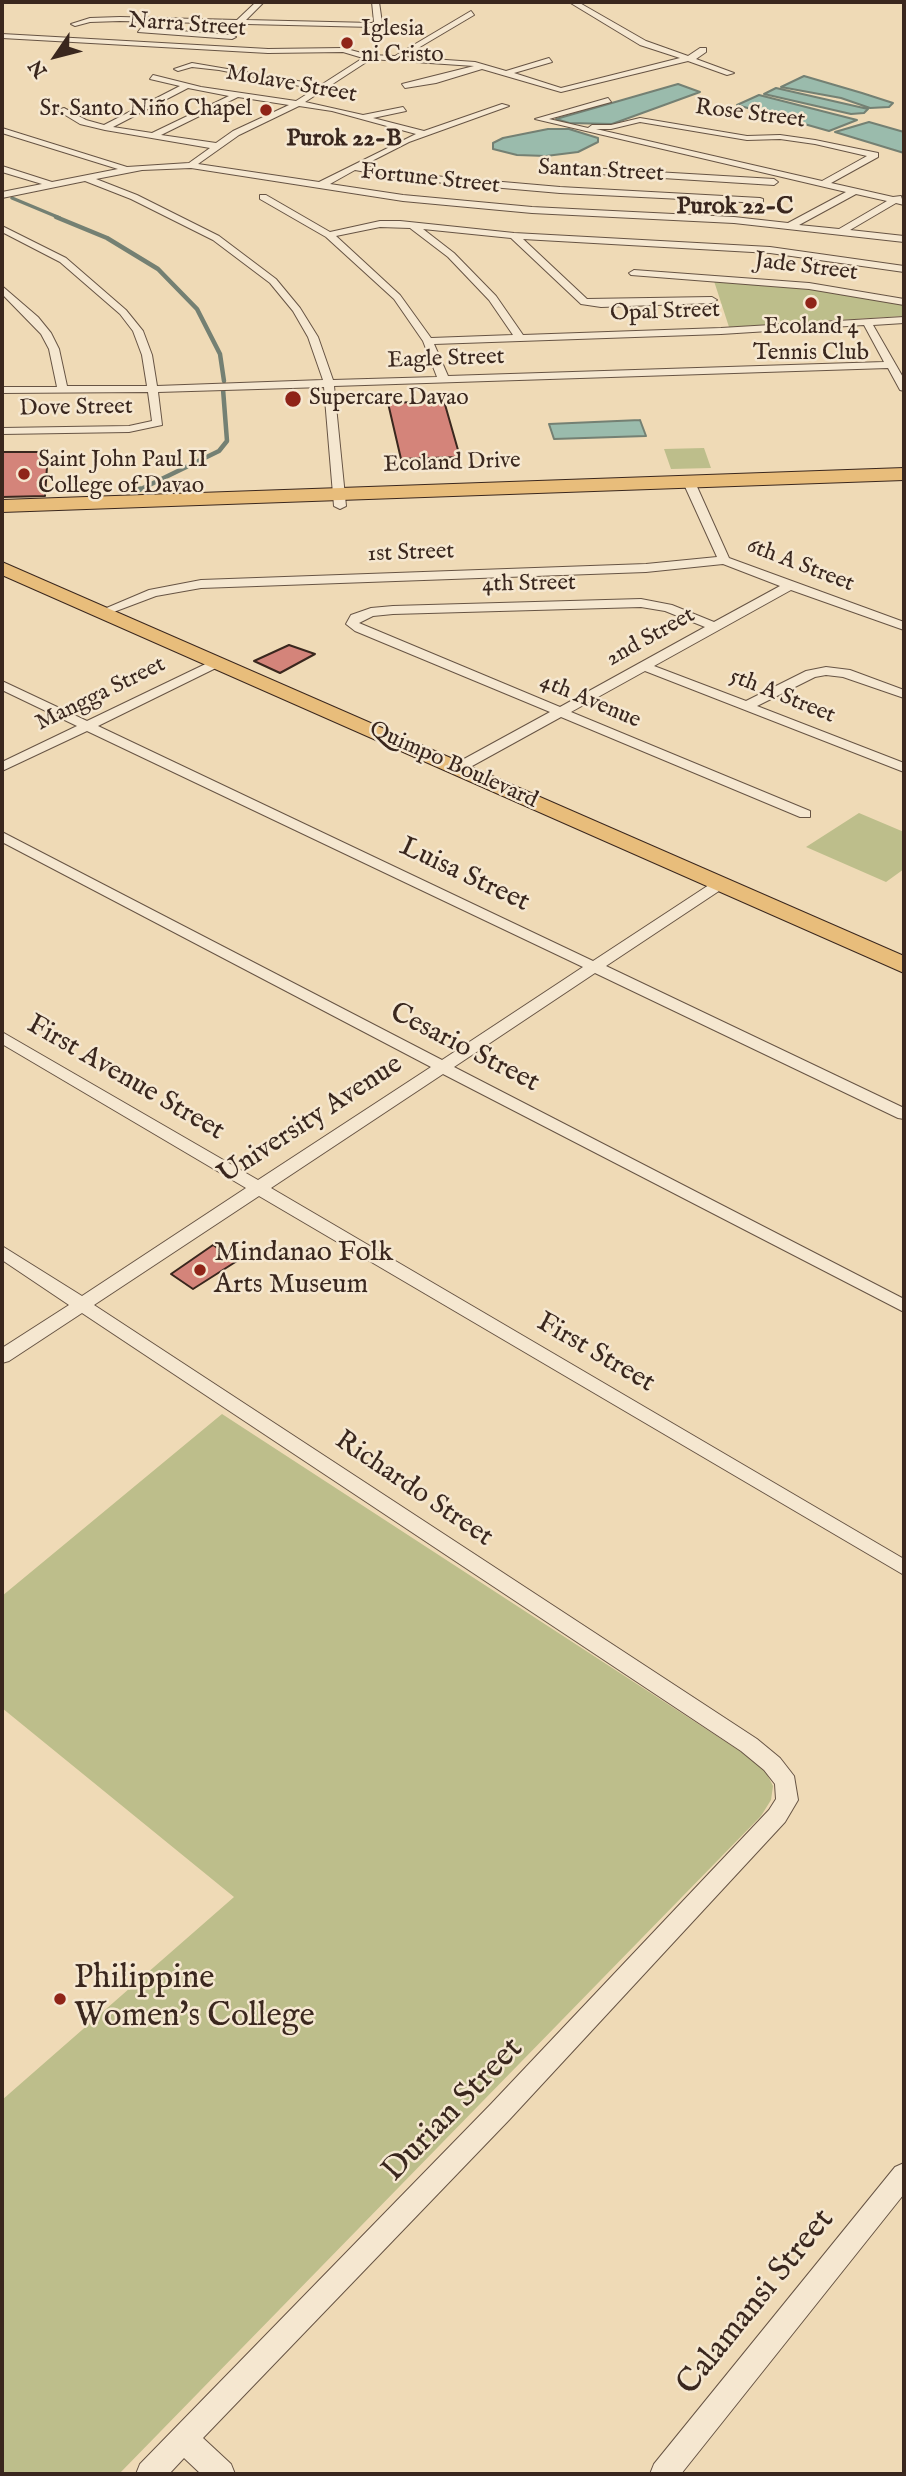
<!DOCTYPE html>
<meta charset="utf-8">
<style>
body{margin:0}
#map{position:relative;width:906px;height:2476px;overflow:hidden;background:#efdab6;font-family:"IM FELL English",serif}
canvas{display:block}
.frame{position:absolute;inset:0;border:4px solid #3a271e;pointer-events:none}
.north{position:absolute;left:21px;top:21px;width:70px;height:70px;-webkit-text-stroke:5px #f5e7d0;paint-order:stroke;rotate:235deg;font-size:19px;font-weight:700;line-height:28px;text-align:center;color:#3a271e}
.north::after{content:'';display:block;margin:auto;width:24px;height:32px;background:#3a271e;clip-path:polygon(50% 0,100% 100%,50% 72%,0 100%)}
</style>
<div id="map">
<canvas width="906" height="2476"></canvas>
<div class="frame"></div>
<div class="north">N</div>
</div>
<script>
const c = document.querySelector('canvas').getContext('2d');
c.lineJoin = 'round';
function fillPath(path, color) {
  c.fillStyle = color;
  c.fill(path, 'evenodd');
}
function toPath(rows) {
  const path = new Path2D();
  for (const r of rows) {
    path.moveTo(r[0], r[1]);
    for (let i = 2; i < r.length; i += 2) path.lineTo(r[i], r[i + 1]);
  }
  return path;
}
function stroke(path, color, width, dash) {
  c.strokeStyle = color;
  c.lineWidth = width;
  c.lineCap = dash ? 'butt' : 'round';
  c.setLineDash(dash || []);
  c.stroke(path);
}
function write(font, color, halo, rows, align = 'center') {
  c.font = font + ' "IM FELL English",serif';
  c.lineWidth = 5;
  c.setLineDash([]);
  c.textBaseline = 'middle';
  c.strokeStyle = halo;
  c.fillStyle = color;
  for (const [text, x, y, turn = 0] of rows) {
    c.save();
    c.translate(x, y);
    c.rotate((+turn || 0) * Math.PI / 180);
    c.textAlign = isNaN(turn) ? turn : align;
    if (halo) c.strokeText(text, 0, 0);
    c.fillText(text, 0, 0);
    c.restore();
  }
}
fillPath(toPath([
 [713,278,797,286,897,302,904,304,904,316,729,327],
 [704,448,711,468,671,469,664,449],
 [859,813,904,832,904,869,886,882,806,847],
 [222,1414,746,1755,765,1770,773,1786,771,1800,761,1816,119,2474,2,2474,2,2100,234,1897,2,1708,2,1596]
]), '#bdbe8b');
const water = toPath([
 [804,76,862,93,893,103,889,107,870,108,841,98,781,87,804,76],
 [678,84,700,92,612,124,569,123,556,119,678,84],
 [776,88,868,109,864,113,851,114,764,94,776,88],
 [759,95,857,120,829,131,737,105,759,95],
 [869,122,904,132,904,153,835,132,869,122],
 [548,129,569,129,598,138,598,142,578,152,546,156,517,155,493,149,493,143,503,138,548,129],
 [640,420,646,436,554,439,549,424,640,420]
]);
fillPath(water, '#9abbac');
stroke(water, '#748073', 2);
stroke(toPath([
 [12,198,60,218]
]), '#748073', 3.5);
stroke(toPath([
 [56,217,107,238,158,269,197,309,220,354,224,381],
 [137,491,219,451,227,441,223,389]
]), '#748073', 4.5);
stroke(toPath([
 [135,492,140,489]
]), '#748073', 5);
const building = toPath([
 [444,401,460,457,401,459,388,403,444,401],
 [2,452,48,452,45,496,2,497,2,452],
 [289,645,315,654,280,673,254,661,289,645],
 [213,1245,237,1261,193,1289,171,1274,213,1245]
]);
fillPath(building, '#d4847a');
stroke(building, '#3a271e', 2);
const minor = toPath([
 [256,2,264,2,246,20,372,23,374,22,372,2,379,2,382,23,373,27,120,21,90,22,75,26,71,24,90,18,120,17,237,20,256,2],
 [569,2,578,2,646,41,688,56,700,48,706,48,706,52,696,59,734,73,727,75,688,61,561,92,482,69,436,83,405,88,402,84,474,66,371,59,305,102,363,115,403,107,406,111,373,118,424,131,502,104,509,106,409,142,362,166,411,174,560,187,760,198,763,199,763,203,560,193,411,180,355,170,330,184,403,195,532,207,734,217,788,223,846,192,535,119,608,98,611,102,549,119,588,128,592,125,611,125,640,118,747,136,780,135,815,140,878,153,878,157,831,183,893,197,901,196,904,205,896,203,850,230,904,236,904,242,734,223,532,213,403,201,191,168,142,170,96,179,137,195,219,236,276,279,300,308,318,337,333,380,437,377,423,341,394,299,326,237,260,199,260,195,266,195,330,232,380,221,400,221,514,233,770,247,904,266,904,272,770,253,523,239,587,299,712,297,717,300,712,303,601,307,581,304,511,238,423,229,454,253,496,296,523,335,721,328,904,317,904,323,873,325,904,379,904,391,900,390,888,368,334,386,346,506,340,509,334,506,324,387,158,392,162,425,129,432,2,434,2,428,129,426,152,421,148,392,2,393,2,387,57,387,49,349,41,334,2,294,2,286,38,317,51,333,59,349,67,386,147,386,142,355,133,331,120,314,60,262,2,232,2,226,66,258,126,310,143,331,152,355,157,386,323,380,308,337,293,311,270,283,213,240,131,199,85,181,2,198,2,192,42,184,2,172,2,166,52,182,118,169,2,133,2,128,127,167,189,163,210,148,105,130,80,124,57,110,64,108,86,120,104,125,180,86,150,79,153,75,201,87,296,101,315,89,219,70,192,67,178,71,174,69,192,63,321,85,363,58,343,52,268,53,2,38,2,34,268,49,343,48,369,55,395,56,471,11,474,15,403,57,475,62,506,71,549,58,552,62,514,73,561,88,680,58,640,45,569,2],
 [188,88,229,96,152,133,113,127,188,88],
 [238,97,289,105,233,131,216,143,161,135,238,97],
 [299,106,332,111,416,134,319,182,198,164,239,135,299,106],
 [640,122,747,140,780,139,815,144,867,156,822,181,596,129,611,129,640,122],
 [856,194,887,201,839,229,799,225,856,194],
 [380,227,410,228,448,257,489,300,513,335,431,338,400,295,336,236,380,227],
 [864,325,884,362,448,376,434,344,721,334,864,325],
 [141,28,232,35,236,37,232,39,138,32,141,28],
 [554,166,774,179,778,182,774,185,551,171,554,166],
 [634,270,809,283,904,299,904,305,809,289,631,275,629,273,634,270],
 [688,477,694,480,729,558,904,622,904,630,791,590,654,666,746,701,806,671,826,667,850,670,904,690,904,698,843,677,826,675,815,677,757,706,904,763,904,772,645,671,571,712,810,811,810,817,800,817,561,717,463,771,453,771,453,765,550,712,355,631,346,624,351,615,371,608,393,606,641,599,672,605,714,622,780,586,723,564,646,572,201,588,156,596,103,616,97,612,149,590,201,580,646,564,717,557,682,480,688,477],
 [641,607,665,611,705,627,560,707,359,623,373,616,393,614,641,607],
 [218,658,224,662,222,665,98,726,593,961,715,881,725,881,727,884,725,887,606,966,904,1108,904,1119,898,1118,595,973,454,1067,904,1299,904,1312,443,1074,271,1188,904,1559,904,1575,259,1196,94,1305,757,1739,780,1758,794,1776,798,1800,785,1822,509,2120,203,2438,231,2464,235,2474,201,2474,184,2458,169,2474,136,2474,140,2464,491,2104,769,1810,776,1799,775,1784,764,1770,741,1751,82,1313,9,1361,2,1363,2,1348,69,1305,2,1260,2,1246,82,1296,246,1188,2,1044,2,1032,258,1180,431,1067,2,842,2,832,442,1060,583,967,87,731,2,771,2,762,77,726,2,690,2,681,87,721,218,658],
 [904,2163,904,2194,681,2474,650,2474,654,2464,895,2167,904,2163]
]);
const primary = toPath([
 [904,468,904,480,2,512,2,500,904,468],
 [2,562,904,956,904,973,2,575,2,562]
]);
stroke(minor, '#675444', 2);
stroke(primary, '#3a271e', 2);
fillPath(minor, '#f5e7d0');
fillPath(primary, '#e8bd7b');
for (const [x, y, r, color] of [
 [347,43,7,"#8f2418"],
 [266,110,7,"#8f2418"],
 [811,303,7,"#8f2418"],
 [293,399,9,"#8f2418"],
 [24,474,7,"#8f2418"],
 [200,1270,7,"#8f2418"],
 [60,1999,7,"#8f2418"]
]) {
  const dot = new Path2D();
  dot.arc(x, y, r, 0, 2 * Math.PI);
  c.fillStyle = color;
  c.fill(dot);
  stroke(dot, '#f5e7d0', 2.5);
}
write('23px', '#3a271e', '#f5e7d0', [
 ["Narra Street",187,26,4],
 ["Molave Street",291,85,10],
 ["Rose Street",750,115,7],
 ["Santan Street",601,172,3],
 ["Fortune Street",430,180,6],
 ["Jade Street",806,268,7],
 ["Opal Street",665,313,-2],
 ["Eagle Street",446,360,-2],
 ["Dove Street",76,409,-1],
 ["Ecoland Drive",452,464,-2],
 ["1st Street",411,554,-2],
 ["6th A Street",800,566,21],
 ["4th Street",529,585,-1],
 ["2nd Street",651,638,-29],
 ["Mangga Street",101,695,-26],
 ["5th A Street",782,697,22],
 ["4th Avenue",590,702,23],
 ["Quimpo Boulevard",453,766,24]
]);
write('23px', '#3a271e', '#f5e7d0', [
 ["Iglesia",361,30],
 ["ni Cristo",361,56],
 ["Sr. Santo Niño Chapel",252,110,"right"],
 ["Ecoland 4",811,328,"center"],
 ["Tennis Club",811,354,"center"],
 ["Supercare Davao",309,399],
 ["Saint John Paul II",38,461],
 ["College of Davao",38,487]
], 'left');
write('bold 24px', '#3a271e', '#f5e7d0', [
 ["Purok 22-B",344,140],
 ["Purok 22-C",735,208]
]);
write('28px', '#3a271e', '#f5e7d0', [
 ["Luisa Street",464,876,25],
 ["Cesario Street",464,1049,27],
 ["First Avenue Street",125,1079,30],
 ["University Avenue",311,1121,-33],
 ["First Street",595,1354,30],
 ["Richardo Street",413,1490,34]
]);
write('28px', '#3a271e', '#f5e7d0', [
 ["Mindanao Folk",214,1254],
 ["Arts Museum",214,1286]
], 'left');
write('33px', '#3a271e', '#f5e7d0', [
 ["Philippine",74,1980],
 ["Women's College",74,2018]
], 'left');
write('33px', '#3a271e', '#f5e7d0', [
 ["Durian Street",454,2111,-46],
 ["Calamansi Street",757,2303,-51]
]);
</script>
